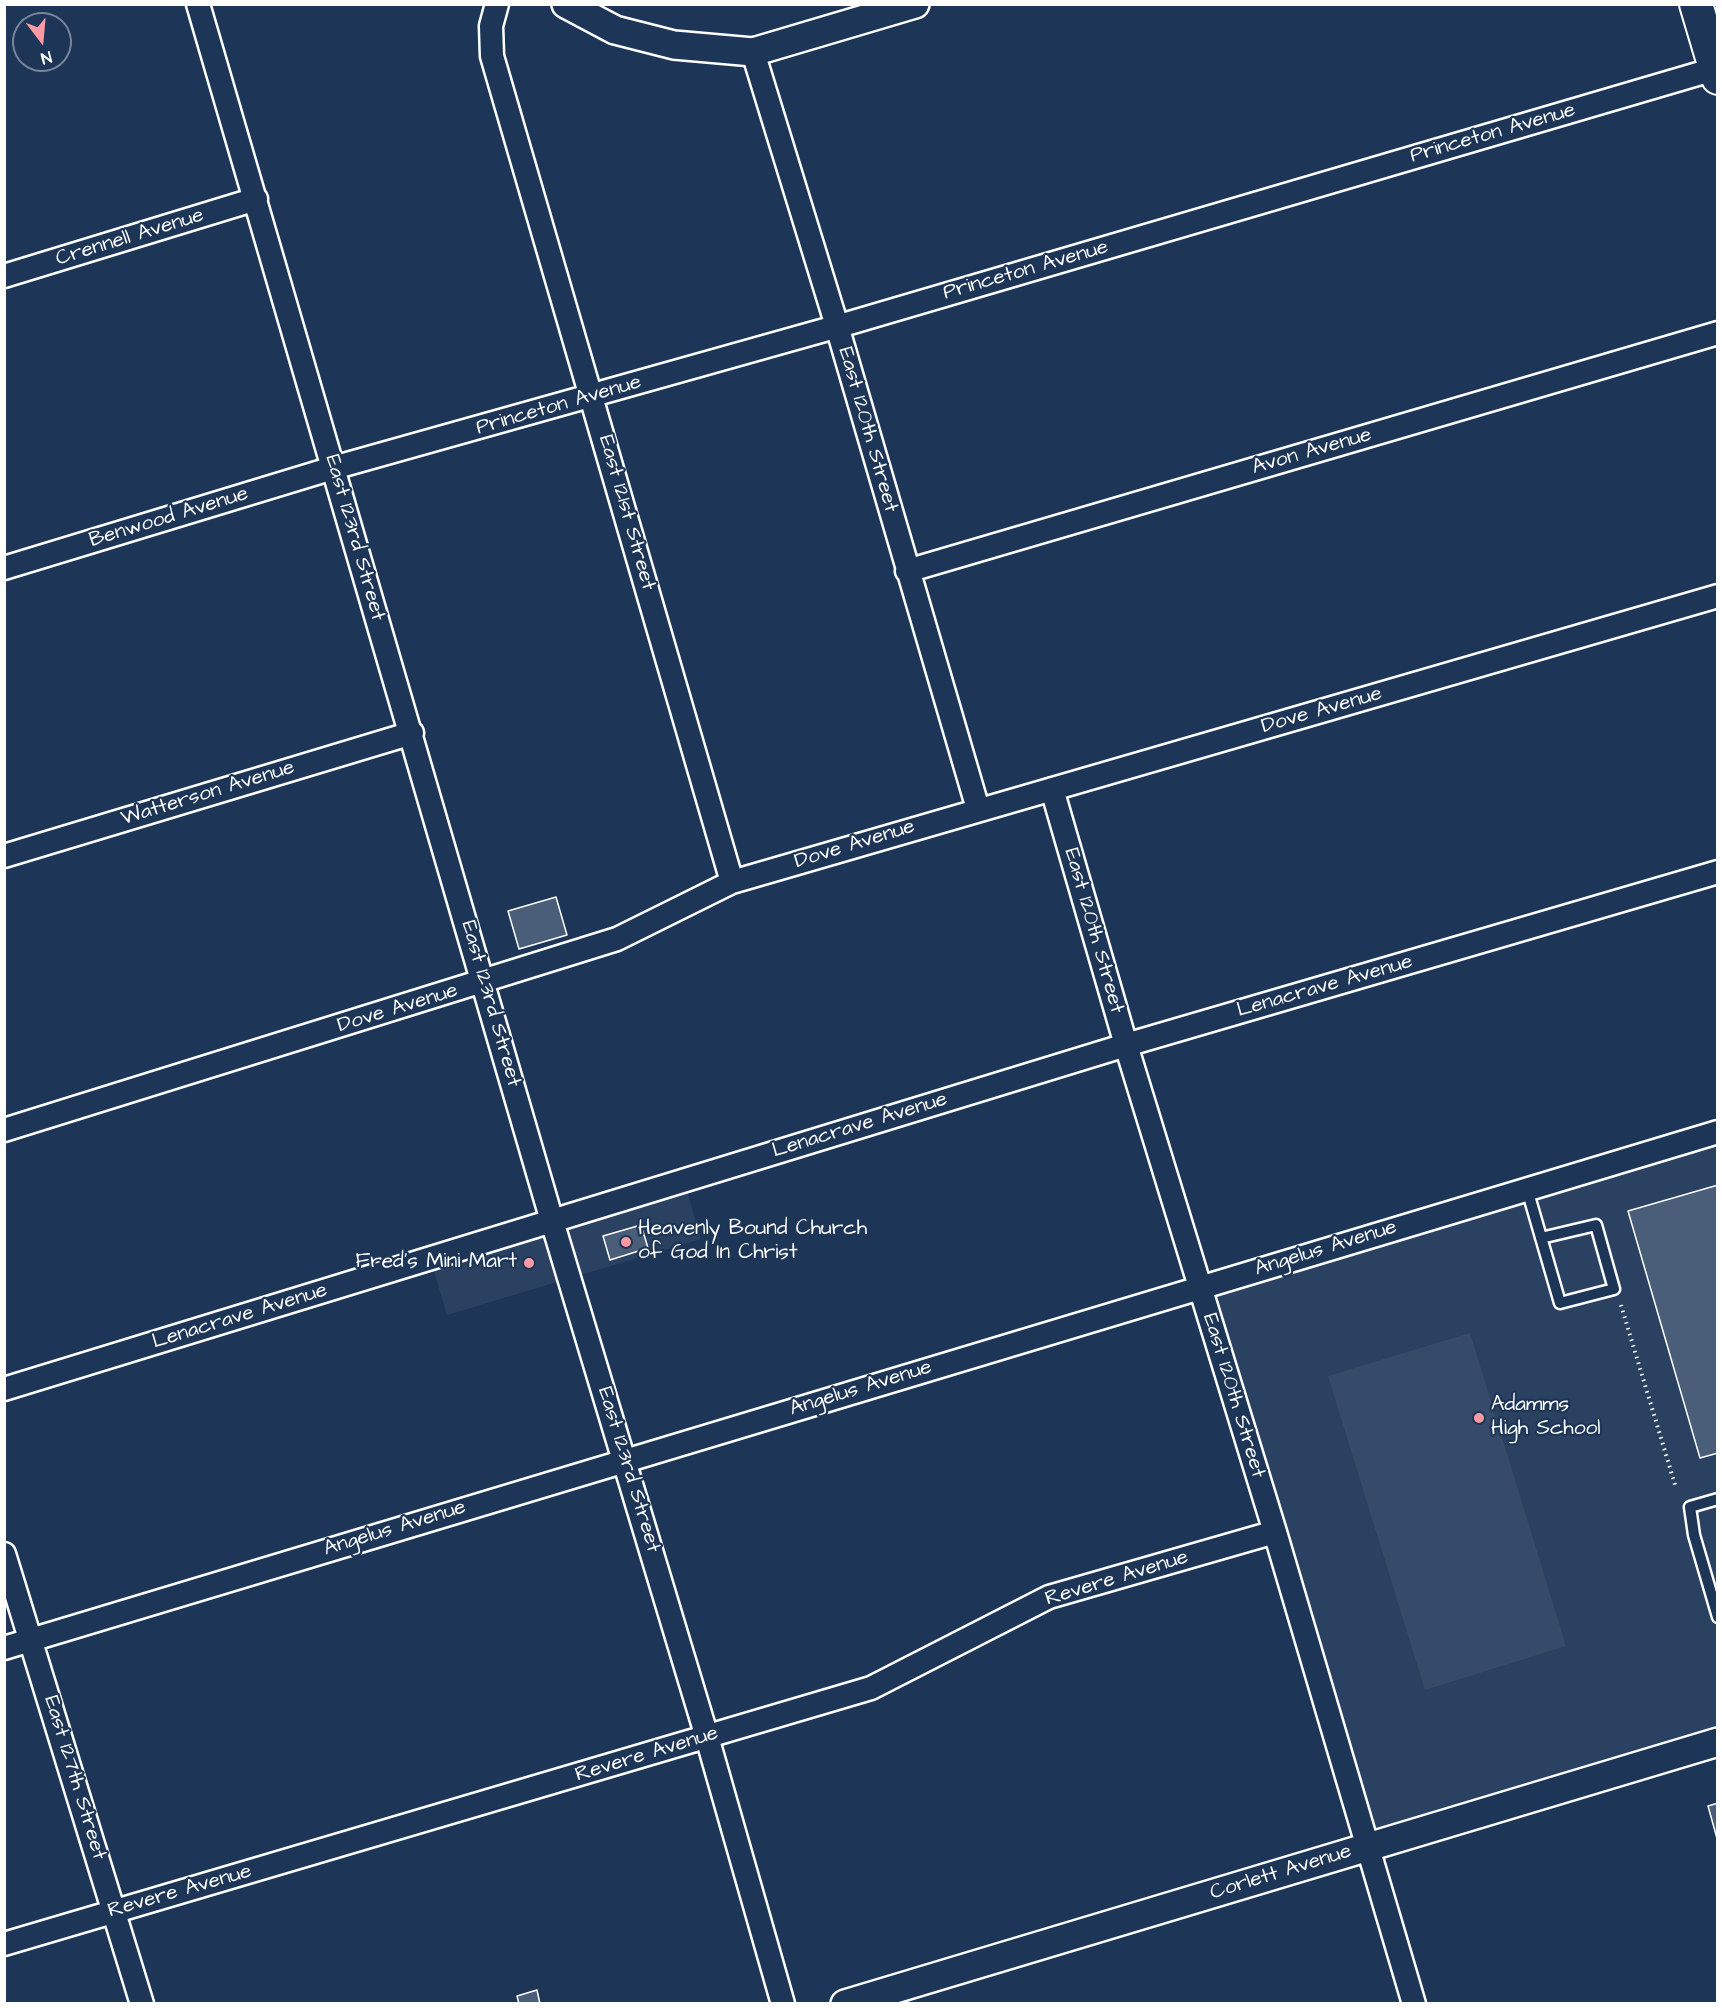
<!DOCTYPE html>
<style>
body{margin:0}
#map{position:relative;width:1722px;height:2008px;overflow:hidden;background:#1d3557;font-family:"Architects Daughter",sans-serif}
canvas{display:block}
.frame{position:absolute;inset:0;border:6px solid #fff;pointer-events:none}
.north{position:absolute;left:12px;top:12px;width:60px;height:60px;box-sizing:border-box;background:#1d3557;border:2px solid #77869a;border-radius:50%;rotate:164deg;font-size:16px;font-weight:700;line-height:24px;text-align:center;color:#fff}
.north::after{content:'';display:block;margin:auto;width:21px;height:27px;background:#ff9aa2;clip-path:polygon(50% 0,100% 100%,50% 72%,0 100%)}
</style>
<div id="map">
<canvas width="1722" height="2008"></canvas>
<div class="frame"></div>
<div class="north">N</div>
</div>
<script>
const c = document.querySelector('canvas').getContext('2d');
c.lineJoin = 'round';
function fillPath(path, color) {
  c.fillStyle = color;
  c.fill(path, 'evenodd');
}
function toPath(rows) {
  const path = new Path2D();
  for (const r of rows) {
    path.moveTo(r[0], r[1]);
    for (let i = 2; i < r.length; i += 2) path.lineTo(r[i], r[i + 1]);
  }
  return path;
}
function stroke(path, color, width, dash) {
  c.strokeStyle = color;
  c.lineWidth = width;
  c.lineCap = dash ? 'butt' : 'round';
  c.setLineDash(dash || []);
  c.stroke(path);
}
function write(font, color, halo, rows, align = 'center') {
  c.font = font + ' "Architects Daughter",sans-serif';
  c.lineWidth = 4.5;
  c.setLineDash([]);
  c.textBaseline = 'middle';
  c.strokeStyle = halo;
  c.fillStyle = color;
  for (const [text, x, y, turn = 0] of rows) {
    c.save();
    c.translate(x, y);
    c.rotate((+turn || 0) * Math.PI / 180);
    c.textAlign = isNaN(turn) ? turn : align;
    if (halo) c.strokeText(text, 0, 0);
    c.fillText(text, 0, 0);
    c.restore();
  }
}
fillPath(toPath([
 [1717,1132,1717,1742,1366,1847,1200,1287],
 [684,1180,701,1239,447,1315,430,1258]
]), '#2a4161');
fillPath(toPath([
 [1470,1333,1566,1646,1425,1690,1328,1376]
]), '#364b69');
const building = toPath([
 [556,897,567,935,519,949,508,911,556,897],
 [1718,1185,1718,1453,1700,1458,1628,1211,1718,1185],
 [641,1225,648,1248,610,1260,603,1236,641,1225],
 [1718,1803,1718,1842,1708,1806,1718,1803],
 [537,1990,540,2004,519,2004,517,1996,537,1990]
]);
fillPath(building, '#4a5d79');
stroke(building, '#fff', 1.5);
const service = toPath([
 [1527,1189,1560,1303,1614,1289,1596,1225,1541,1238],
 [1718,1499,1690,1507,1694,1535,1718,1617]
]);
const minor = toPath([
 [198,4,552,1221,707,1737,783,2004],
 [497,4,491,26,492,56,732,882],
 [753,52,837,326,978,809],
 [4,276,256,199],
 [4,568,333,468,853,322,1718,68],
 [907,571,1718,333],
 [1052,789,1126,1045,1275,1532,1414,2004],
 [4,856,412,733],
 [4,1130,617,939,732,882,1718,596],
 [4,1389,1126,1045,1718,872],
 [4,1554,142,2004],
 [4,1648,1718,1132],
 [4,1944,871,1688,1049,1597,1275,1532]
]);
const tertiary = toPath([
 [566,4,615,30,674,45,753,52,915,4],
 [845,2004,1718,1742]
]);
const secondary = toPath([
 [1696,4,1718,78]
]);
stroke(service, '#fff', 15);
stroke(minor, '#fff', 27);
stroke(tertiary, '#fff', 32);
stroke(secondary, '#fff', 36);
stroke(toPath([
 [1621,1305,1676,1488]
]), '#fff', 4, [1.5, 4.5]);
stroke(service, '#1d3557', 10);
stroke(minor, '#1d3557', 22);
stroke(tertiary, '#1d3557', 27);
stroke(secondary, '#1d3557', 32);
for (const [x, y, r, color] of [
 [626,1242,6,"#ff9aa2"],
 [529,1263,6,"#ff9aa2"],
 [1479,1418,6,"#ff9aa2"]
]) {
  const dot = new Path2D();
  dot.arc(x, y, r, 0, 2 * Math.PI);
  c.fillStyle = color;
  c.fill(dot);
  stroke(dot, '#1d3557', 2);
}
write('21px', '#fff', '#1d3557', [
 ["Princeton Avenue",1493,134,-16],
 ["Crennell Avenue",130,238,-17],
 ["Princeton Avenue",1026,271,-16],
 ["Princeton Avenue",559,406,-16],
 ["East 120th Street",867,430,74],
 ["Avon Avenue",1312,452,-16],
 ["East 121st Street",626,513,74],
 ["Benwood Avenue",169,518,-17],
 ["East 123rd Street",354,538,74],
 ["Dove Avenue",1322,711,-16],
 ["Watterson Avenue",208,794,-17],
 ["Dove Avenue",855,845,-17],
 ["East 120th Street",1093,931,74],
 ["Lenacrave Avenue",1325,987,-16],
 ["East 123rd Street",490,1004,74],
 ["Dove Avenue",398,1009,-17],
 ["Lenacrave Avenue",860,1126,-17],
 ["Angelus Avenue",1326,1249,-17],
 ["Lenacrave Avenue",240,1317,-17],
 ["Angelus Avenue",861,1389,-17],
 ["East 120th Street",1233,1396,73],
 ["East 123rd Street",628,1470,73],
 ["Angelus Avenue",395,1529,-17],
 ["Revere Avenue",1117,1579,-17],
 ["Revere Avenue",647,1755,-17],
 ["East 127th Street",74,1778,73],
 ["Corlett Avenue",1281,1873,-17],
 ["Revere Avenue",180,1892,-16]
]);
write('21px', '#fff', '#1d3557', [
 ["Heavenly Bound Church",638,1230],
 ["of God In Christ",638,1254],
 ["Fred's Mini Mart",517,1263,"right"],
 ["Adamms",1491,1406],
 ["High School",1491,1430]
], 'left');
</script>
